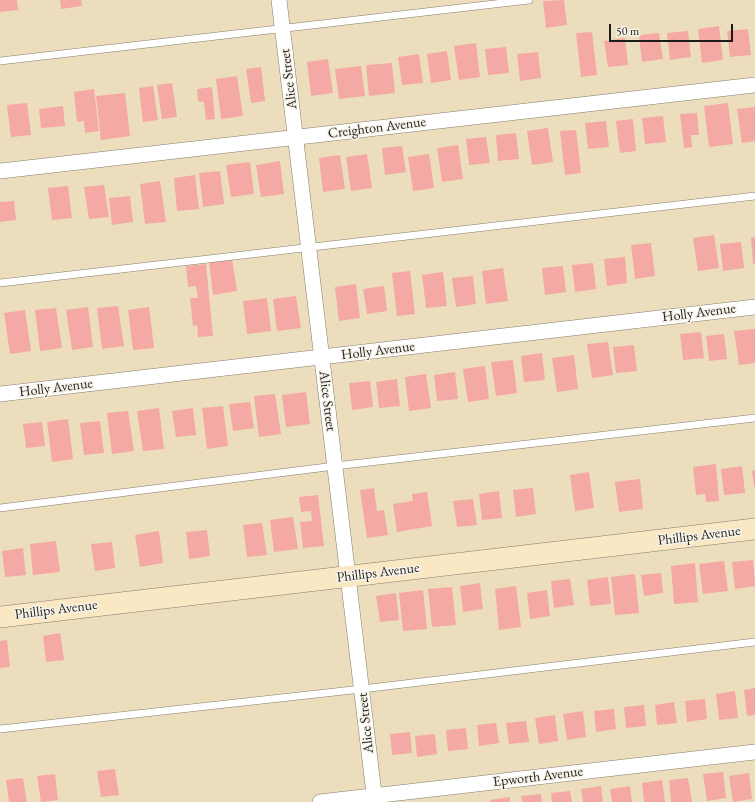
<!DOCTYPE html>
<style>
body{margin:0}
#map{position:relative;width:755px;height:802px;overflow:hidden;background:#ecdebc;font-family:"EB Garamond",serif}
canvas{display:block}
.scale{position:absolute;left:609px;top:24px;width:124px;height:18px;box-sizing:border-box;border:2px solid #1c1c1c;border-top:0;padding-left:5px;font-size:12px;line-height:14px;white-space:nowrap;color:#1c1c1c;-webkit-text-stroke:3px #f7f3e8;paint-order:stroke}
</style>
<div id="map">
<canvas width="755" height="802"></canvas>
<div class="scale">50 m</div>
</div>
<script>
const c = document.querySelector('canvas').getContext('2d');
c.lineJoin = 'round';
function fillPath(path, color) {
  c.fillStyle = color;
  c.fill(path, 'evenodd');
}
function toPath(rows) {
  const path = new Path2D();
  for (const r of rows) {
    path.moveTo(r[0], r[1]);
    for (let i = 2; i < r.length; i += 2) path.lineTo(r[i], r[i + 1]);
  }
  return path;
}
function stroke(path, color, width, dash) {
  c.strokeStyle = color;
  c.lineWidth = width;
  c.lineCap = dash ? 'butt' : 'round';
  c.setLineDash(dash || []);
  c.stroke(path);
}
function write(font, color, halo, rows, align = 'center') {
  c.font = font + ' "EB Garamond",serif';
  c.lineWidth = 3;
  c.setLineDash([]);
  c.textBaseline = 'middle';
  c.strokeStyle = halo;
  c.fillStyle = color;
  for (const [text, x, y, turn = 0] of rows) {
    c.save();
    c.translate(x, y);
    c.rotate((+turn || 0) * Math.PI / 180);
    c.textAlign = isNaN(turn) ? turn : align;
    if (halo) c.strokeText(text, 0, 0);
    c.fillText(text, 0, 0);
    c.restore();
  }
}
fillPath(toPath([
 [0,0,17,0,18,10,0,12],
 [60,0,81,0,82,6,61,9],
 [564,0,567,25,546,28,543,1],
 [719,26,723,60,702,63,698,29],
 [748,29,751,55,730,57,727,31],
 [688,31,691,57,670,60,667,33],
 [592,32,597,75,581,77,576,33],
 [659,33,663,59,642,62,639,35],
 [625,38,628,65,608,67,604,41],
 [476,43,480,77,459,80,454,46],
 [506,47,509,73,488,75,485,49],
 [447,51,451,80,431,83,427,54],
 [538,52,541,78,520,81,517,54],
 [419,54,423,83,402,85,398,57],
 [328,59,333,93,311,96,307,62],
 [392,63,395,93,369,96,366,65],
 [361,66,365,96,339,99,335,69],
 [261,67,265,101,251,103,246,69],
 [237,76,243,116,221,119,216,79],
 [172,83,177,117,162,119,157,85],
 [153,86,158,120,143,122,139,88],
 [212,87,215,119,206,120,204,102,198,101,197,89],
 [94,89,99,131,85,133,84,121,77,122,74,92],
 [125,93,130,136,101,140,96,96],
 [27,103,31,135,11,137,7,105],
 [728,103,733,144,709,147,704,106],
 [63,106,65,126,41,128,39,109],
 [755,107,755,141,742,143,737,109],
 [697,113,699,135,691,135,692,147,684,148,680,114],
 [663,116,666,142,645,144,642,118],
 [633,119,636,151,620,153,616,121],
 [606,121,609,147,588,149,585,123],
 [548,128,553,162,532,165,527,131],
 [576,130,581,173,565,175,560,131],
 [516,133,519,159,498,161,496,135],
 [486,137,490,163,469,165,466,139],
 [458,145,463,179,442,182,437,148],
 [402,146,406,172,385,175,382,148],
 [367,154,372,188,351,191,346,157],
 [429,154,434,188,413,191,408,157],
 [340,155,345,189,323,192,319,158],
 [280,161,284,194,261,197,256,165],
 [250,162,254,194,231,197,226,165],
 [220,171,224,204,203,207,199,173],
 [195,175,199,209,177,211,174,178],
 [160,181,166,222,145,224,140,184],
 [104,185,109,217,89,219,84,187],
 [68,186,72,218,52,220,48,188],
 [130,196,133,222,112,225,109,198],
 [14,201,16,220,0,222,0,202],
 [714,235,719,268,698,271,693,238],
 [755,237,755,264,753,264,751,238],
 [741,242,744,268,723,271,720,244],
 [651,243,655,276,635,279,631,245],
 [625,257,627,283,607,286,604,259],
 [232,259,237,291,213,295,209,262],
 [593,263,596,289,575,292,572,265],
 [206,264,213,336,198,337,197,325,193,326,190,298,198,298,196,286,188,287,186,266],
 [563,266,566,292,545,295,542,268],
 [503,268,508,301,486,304,482,271],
 [410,271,415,314,397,316,392,273],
 [443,272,447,306,426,308,422,275],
 [473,276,476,304,456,307,452,278],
 [356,284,360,318,339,321,335,287],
 [384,286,387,311,367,314,363,289],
 [296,296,301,328,277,331,273,299],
 [267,298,271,331,247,334,243,301],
 [118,306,124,346,102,349,97,308],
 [88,307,93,347,72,350,66,310],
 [149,307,154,348,133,350,128,310],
 [56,308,62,348,40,351,35,310],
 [25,310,31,351,10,354,4,313],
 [755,329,755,363,739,365,734,331],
 [701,332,704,358,683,360,680,334],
 [724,334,727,359,709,361,706,336],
 [608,342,613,375,592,378,587,344],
 [634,345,637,371,616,373,613,347],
 [542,353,545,380,524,382,521,356],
 [574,355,578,389,557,392,552,358],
 [513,360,517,393,496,396,491,362],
 [485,366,489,399,468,402,463,369],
 [455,372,458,399,437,401,434,375],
 [426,374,431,408,409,411,405,377],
 [397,379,400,406,379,408,376,382],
 [370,381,373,407,352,410,349,383],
 [306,392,310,424,286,427,282,395],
 [275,394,281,434,259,437,254,396],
 [250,402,254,428,233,431,229,404],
 [223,406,228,446,207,449,202,408],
 [159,408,164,449,143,451,137,411],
 [193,408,196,435,176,437,172,411],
 [128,411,134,451,112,454,107,413],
 [68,419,73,459,52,462,47,422],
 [100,421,104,453,84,455,80,423],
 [42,422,45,446,26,448,23,424],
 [716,464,719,501,706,502,705,494,696,495,693,467],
 [742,466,745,493,724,495,721,469],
 [755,470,755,487,754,487,752,471],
 [589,472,594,508,575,511,570,475],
 [640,479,643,509,619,512,615,482],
 [374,488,377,511,384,510,388,535,367,538,360,490],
 [533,488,536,514,516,517,513,490],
 [499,491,502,518,482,520,479,494],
 [427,492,432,526,397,532,393,504,413,501,412,494],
 [318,495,324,546,303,548,300,522,312,521,311,511,301,512,299,497],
 [473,499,477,525,457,527,453,501],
 [293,517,298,549,274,552,270,520],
 [262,523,267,555,247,557,243,525],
 [207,530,210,556,189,559,186,532],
 [159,531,163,563,140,567,135,535],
 [56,541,60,572,33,575,30,544],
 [112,542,115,568,95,571,91,544],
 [23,548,26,575,5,577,2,551],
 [753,560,755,586,735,589,732,562],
 [724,561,728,591,703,594,699,564],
 [695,563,698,602,674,604,671,566],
 [661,573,663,593,644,596,641,575],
 [635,574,639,613,615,615,611,577],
 [608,577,611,604,590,606,587,580],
 [570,579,574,605,554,608,551,581],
 [480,583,483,609,463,612,460,586],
 [516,586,521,627,499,630,495,589],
 [452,587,456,625,432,627,428,589],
 [423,590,427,629,403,631,399,593],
 [547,590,550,616,530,619,527,593],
 [396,593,399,620,380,622,376,596],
 [60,633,64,660,46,662,43,636],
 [7,640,10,667,0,668,0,641],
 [755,688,755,715,747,716,744,690],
 [735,691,738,718,719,720,716,694],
 [705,699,707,719,687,722,685,701],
 [674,702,677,723,657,725,655,705],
 [644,705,646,726,626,728,624,707],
 [614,709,616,729,596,732,594,711],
 [583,711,586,737,567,740,563,714],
 [555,715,558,741,539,744,535,718],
 [526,721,529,742,509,744,506,723],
 [496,723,499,743,479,746,477,725],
 [466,728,468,749,448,751,446,730],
 [410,732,412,753,392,755,390,734],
 [435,734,437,754,417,757,415,736],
 [115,769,119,795,101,797,97,771],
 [723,772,726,798,707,801,703,774],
 [749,773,752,799,733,802,729,776],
 [55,774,58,800,41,802,37,776],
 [23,778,27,802,9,802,6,780],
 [688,778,692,802,671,802,669,780],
 [662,780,665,802,644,802,642,783],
 [601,786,603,802,583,802,581,789],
 [630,786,632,802,612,802,610,789],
 [570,791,572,802,552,802,551,793],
 [541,794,542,802,522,802,521,796],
 [510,797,510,802,490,802,490,800]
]), '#f4a9a5');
const lane = toPath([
 [0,61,529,0],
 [0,283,755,196],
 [0,508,335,466,755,418],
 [0,729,362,689,755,642]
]);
const street = toPath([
 [279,0,375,802],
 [0,171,755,85],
 [0,394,755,307],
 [320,802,755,752]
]);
const secondary = toPath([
 [0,617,755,529]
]);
stroke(lane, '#847d6c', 8);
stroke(street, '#847d6c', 16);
stroke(secondary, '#847d6c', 22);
stroke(lane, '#fff', 7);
stroke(street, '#fff', 15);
stroke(secondary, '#fae7c3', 21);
write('14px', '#1c1c1c', '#f7f3e8', [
 ["Alice Street",289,79,-97],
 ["Creighton Avenue",377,128,-7],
 ["Holly Avenue",699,313,-7],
 ["Holly Avenue",378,351,-7],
 ["Holly Avenue",56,388,-7],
 ["Alice Street",327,401,83],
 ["Phillips Avenue",699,536,-7],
 ["Phillips Avenue",378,573,-7],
 ["Phillips Avenue",56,610,-7],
 ["Alice Street",366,723,-96],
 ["Epworth Avenue",538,777,-7]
]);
</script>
